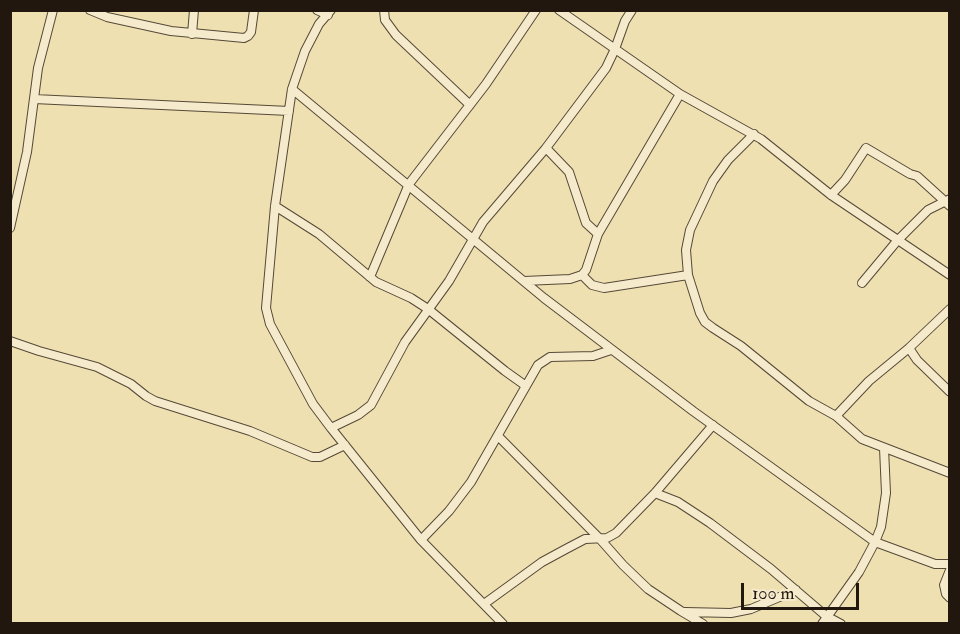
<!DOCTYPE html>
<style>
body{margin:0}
#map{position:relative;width:960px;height:634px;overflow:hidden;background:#efe0b1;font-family:"IM FELL Double Pica",serif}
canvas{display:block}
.frame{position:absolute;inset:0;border:12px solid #22170e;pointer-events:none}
.scale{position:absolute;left:741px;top:583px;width:118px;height:27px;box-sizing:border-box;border:3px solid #22170e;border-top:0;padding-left:8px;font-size:18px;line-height:21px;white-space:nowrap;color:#22170e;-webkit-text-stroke:4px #f5ebcc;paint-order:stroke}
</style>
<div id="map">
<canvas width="960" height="634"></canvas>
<div class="frame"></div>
<div class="scale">100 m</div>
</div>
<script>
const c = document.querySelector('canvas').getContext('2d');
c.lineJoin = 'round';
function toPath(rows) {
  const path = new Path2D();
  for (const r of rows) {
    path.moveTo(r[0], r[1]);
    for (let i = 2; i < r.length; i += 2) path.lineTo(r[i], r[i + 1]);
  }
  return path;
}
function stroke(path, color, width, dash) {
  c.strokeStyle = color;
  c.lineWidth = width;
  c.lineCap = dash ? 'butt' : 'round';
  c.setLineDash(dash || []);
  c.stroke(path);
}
const minor = toPath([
 [90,10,107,17,171,31,244,38,248,36,251,32,254,10],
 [317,10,328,15],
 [331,10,319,24,305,51,292,89,275,206,266,308,270,324,313,404,331,428,421,540,503,624],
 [384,10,385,20,396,35,470,105],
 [559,10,680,94,761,139,831,195,950,275],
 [192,34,194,10],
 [292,89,544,298,693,411,875,542,935,564,950,564],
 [34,99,289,111],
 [754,134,728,160,713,181,690,230,686,250,688,275,700,313,705,322,713,328,741,346,809,401,836,416,862,439,950,473],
 [546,148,569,172,586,223,598,234],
 [831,195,845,180,866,148,910,174,917,176,950,206],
 [275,206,319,234,376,282,411,298,428,309,505,371,526,386],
 [10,228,27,152,38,68,53,10],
 [582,275,592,285,604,288,688,275],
 [370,277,409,184,486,84,536,10],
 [524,281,570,279,582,275,586,270,598,234,680,94],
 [862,283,897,241,928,210,950,199],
 [10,341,39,351,97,367,131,384,146,396,155,401,250,431,312,457,320,457,345,445],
 [909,348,917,360,950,392],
 [836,416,869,381,909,348,950,309],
 [331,428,358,415,371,405,405,342,449,281,483,222,546,148,606,68,615,49,625,21,632,10],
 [498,436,600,539,623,565,648,589,681,611,703,624],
 [655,493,678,502,710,523,771,569,826,616,841,624],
 [421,540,449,511,471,482,538,365,550,357,593,356,611,350],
 [950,570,944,585,946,594,950,598],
 [484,604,542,562,566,549,585,539,607,538,616,533,655,493,713,425],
 [685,612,731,613,751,609,796,590],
 [822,624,859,572,875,542,881,527,886,493,884,448]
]);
stroke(minor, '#554937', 10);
stroke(minor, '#f5ebcc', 8);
</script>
